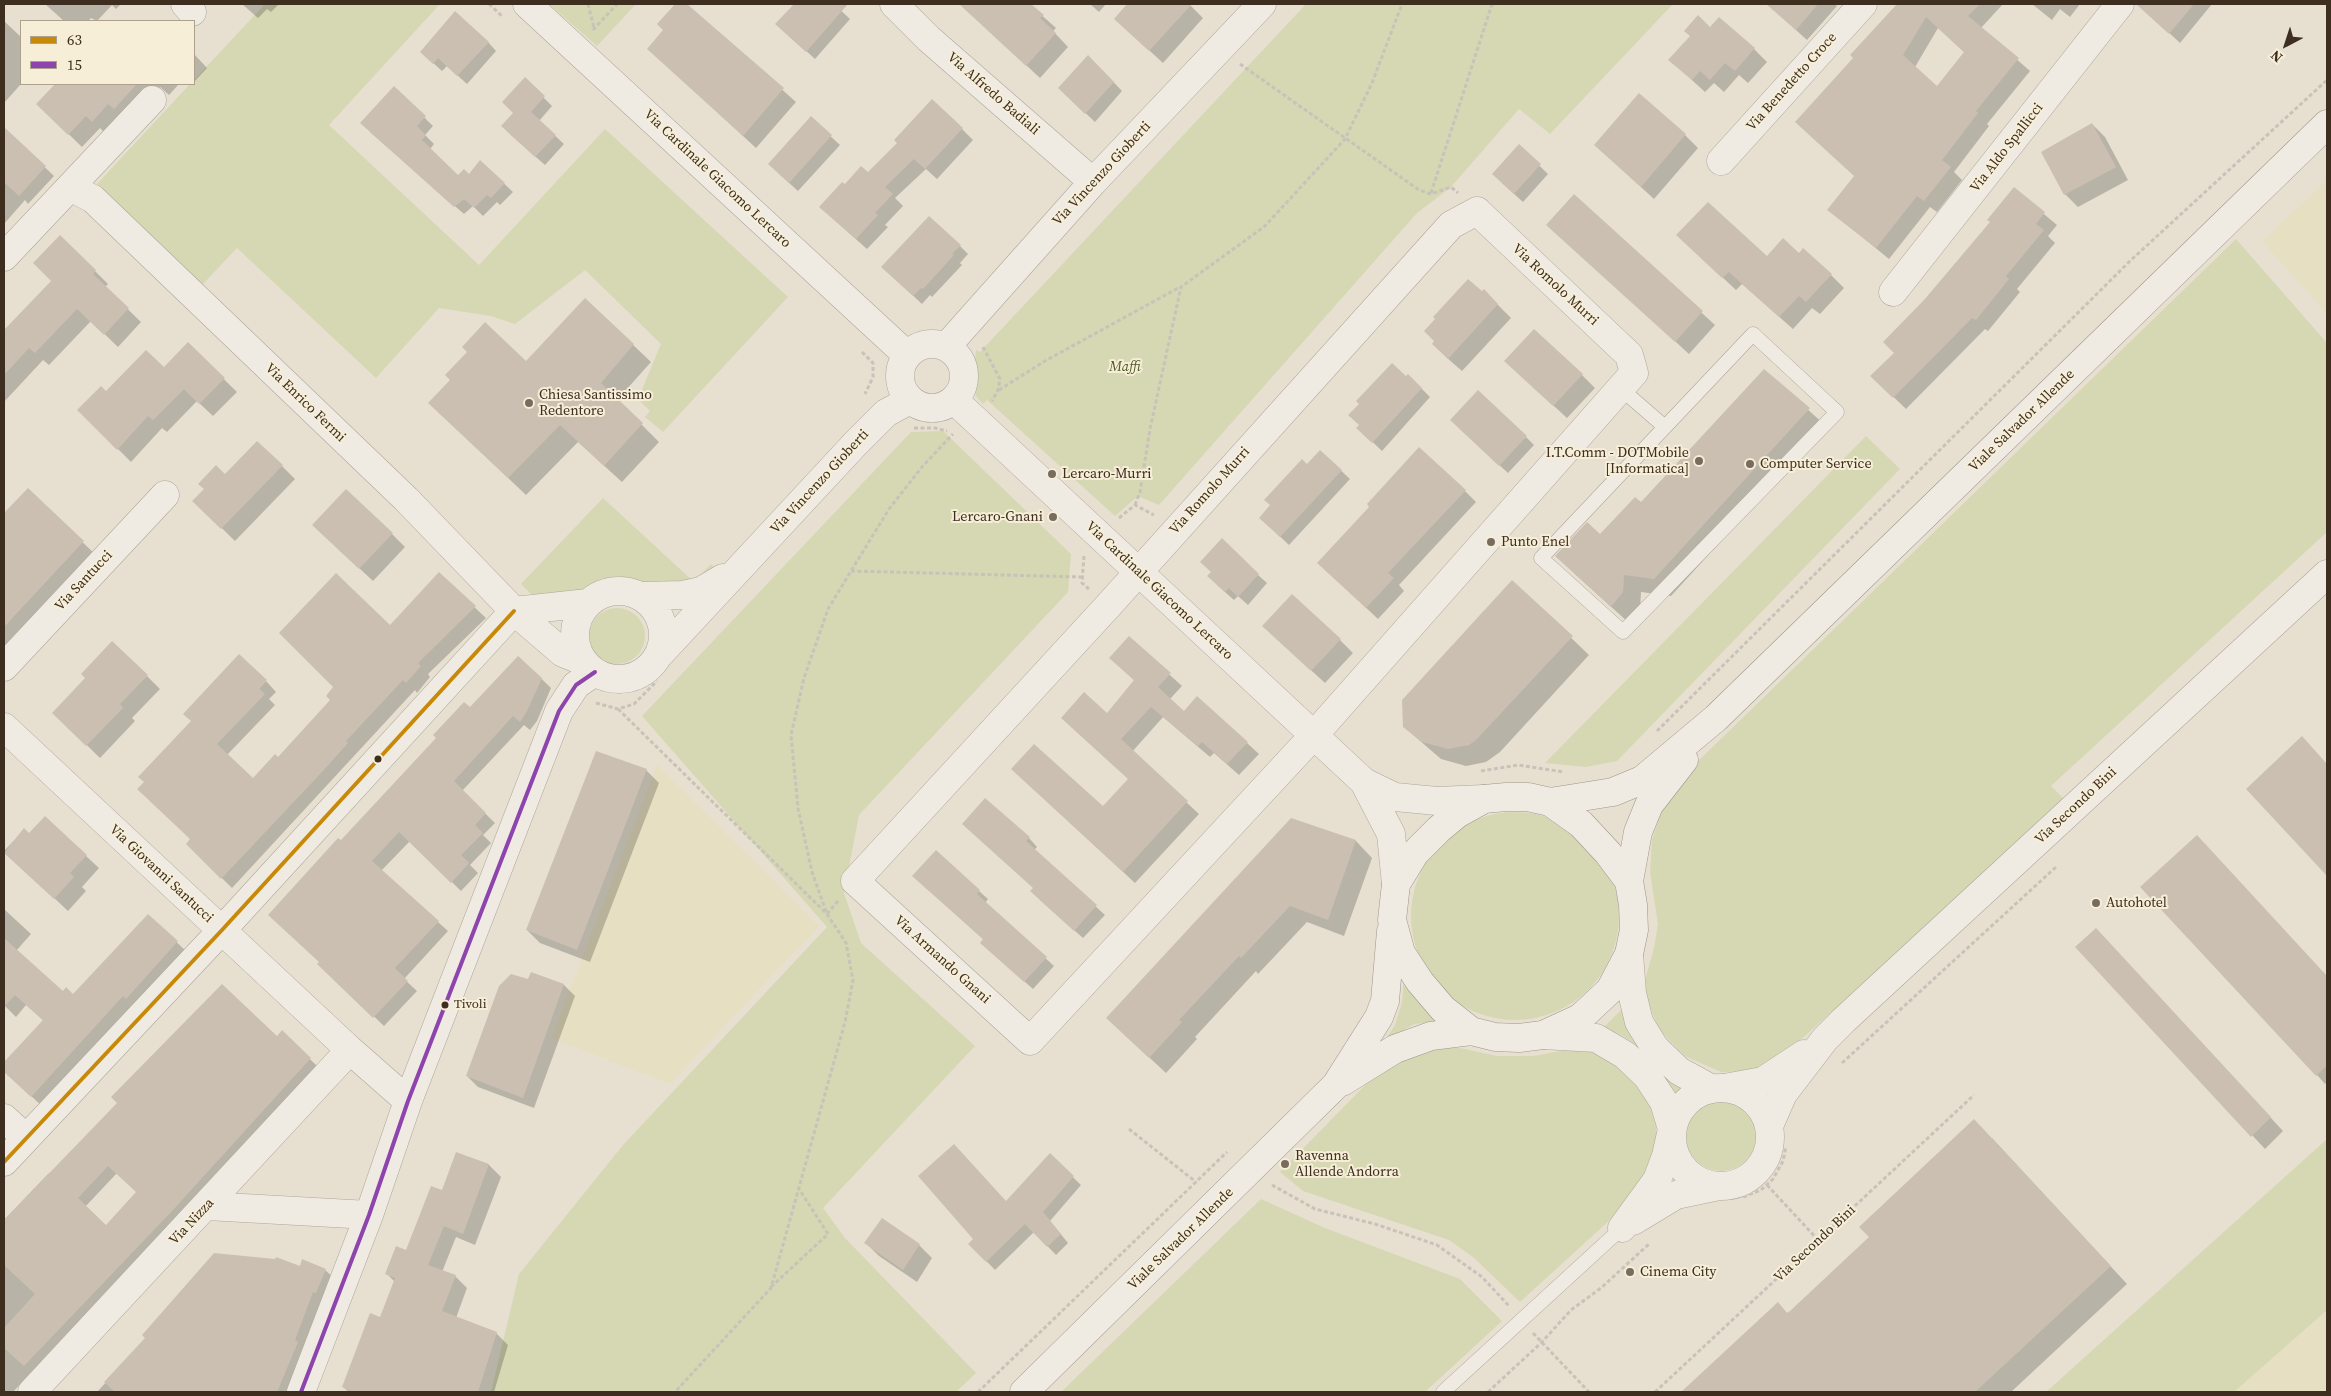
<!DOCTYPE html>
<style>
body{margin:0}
#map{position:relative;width:2331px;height:1396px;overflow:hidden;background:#e7e0d1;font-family:"Source Serif 4",serif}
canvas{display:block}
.frame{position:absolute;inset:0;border:5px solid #3d2e20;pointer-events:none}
.legend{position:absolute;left:20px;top:20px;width:175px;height:65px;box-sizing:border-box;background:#f7eed8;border:1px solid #ada18e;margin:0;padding:6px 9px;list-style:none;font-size:15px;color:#3d2e20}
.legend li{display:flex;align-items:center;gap:10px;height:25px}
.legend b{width:25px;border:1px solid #ada18e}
.north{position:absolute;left:2261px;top:20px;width:50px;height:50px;-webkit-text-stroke:4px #f7eed8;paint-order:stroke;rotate:220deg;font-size:14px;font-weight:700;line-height:20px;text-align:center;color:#3d2e20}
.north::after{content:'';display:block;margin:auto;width:18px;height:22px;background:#3d2e20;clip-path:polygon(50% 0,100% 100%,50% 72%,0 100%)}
</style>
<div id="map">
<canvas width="2331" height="1396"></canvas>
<div class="frame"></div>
<ul class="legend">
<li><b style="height:6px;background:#c88808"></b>63</li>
<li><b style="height:6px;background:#8e44ad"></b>15</li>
</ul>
<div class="north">N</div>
</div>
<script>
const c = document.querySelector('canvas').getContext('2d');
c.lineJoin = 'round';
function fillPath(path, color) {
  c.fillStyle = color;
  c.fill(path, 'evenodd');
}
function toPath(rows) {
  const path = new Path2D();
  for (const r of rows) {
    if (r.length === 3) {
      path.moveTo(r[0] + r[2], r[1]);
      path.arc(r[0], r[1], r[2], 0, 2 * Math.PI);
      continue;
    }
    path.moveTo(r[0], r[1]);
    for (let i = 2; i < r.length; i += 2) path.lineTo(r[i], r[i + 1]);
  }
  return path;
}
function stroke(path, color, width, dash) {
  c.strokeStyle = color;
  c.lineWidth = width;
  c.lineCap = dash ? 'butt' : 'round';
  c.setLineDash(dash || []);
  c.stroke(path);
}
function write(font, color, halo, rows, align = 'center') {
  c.font = font + ' "Source Serif 4",serif';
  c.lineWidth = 4;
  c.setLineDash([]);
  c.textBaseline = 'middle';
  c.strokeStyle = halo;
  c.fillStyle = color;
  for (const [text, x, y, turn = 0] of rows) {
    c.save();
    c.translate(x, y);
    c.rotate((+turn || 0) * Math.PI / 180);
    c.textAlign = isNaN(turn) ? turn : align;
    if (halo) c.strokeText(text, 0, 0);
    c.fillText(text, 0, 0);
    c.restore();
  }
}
fillPath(toPath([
 [2327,180,2327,314,2262,241],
 [657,765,819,926,670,1084,551,1038],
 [2327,1310,2327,1392,2234,1392]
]), '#e6dfc2');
fillPath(toPath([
 [265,4,440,4,329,125,479,265,605,129,788,297,663,432,645,417,650,411,638,399,661,344,585,270,515,324,491,316,439,308,376,378,237,248,202,285,97,184,190,84,194,84,194,80],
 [549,4,636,4,597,46],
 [1306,4,1673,4,1550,134,1519,109,1451,187,1417,213,1159,505,1138,496,1115,516,987,400,983,404,976,396,973,378,976,350,980,352],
 [2236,239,2327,343,2327,532,2051,786,2064,799,1805,1036,1774,1061,1754,1071,1721,1072,1685,1056,1659,1030,1647,999,1645,980,1654,948,1658,924,1650,872,1652,840,1663,806,1693,766],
 [943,431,1071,554,1068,592,859,815,844,893,861,943,975,1046,823,1208,845,1238,976,1373,956,1392,491,1392,519,1274,623,1145,827,927,642,716,911,432],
 [1866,436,1900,469,1617,761,1586,767,1545,763],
 [603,498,694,582,711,564,714,567,697,585,659,588,638,580,618,576,600,579,587,588,570,595,534,597,521,584],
 [617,636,28],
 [1515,916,104],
 [1404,977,1416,998,1442,1021,1414,1024,1384,1042,1395,1025,1402,1002],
 [1622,1009,1683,1088,1676,1094,1657,1068,1631,1041,1619,1034,1602,1029],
 [1427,1047,1460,1048,1497,1056,1534,1056,1570,1049,1601,1053,1628,1071,1647,1095,1655,1117,1657,1139,1654,1158,1634,1198,1520,1302,1473,1257,1449,1240,1303,1191,1280,1172,1378,1072],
 [1721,1136,35],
 [2327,1139,2327,1310,2234,1392,2046,1392],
 [1261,1199,1325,1228,1460,1279,1502,1321,1425,1392,1061,1392]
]), '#d6d7b3');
fillPath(toPath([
 [45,4,121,4,116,9,112,5,97,21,91,18,88,21,64,21],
 [242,4,279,4,271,12,267,9,258,18],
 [677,4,686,4,796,102,756,148,662,61,665,31,658,24],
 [795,4,834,4,850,19,815,59,777,24],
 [960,4,1029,4,1056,28,1053,31,1068,47,1040,78],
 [1090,4,1106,4,1099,12],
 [1129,4,1189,4,1203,18,1163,63,1115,19],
 [1767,4,1834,4,1837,6,1807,40],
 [1910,4,2003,4,1981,28,2030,71,1987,124,1989,126,1954,172,1962,180,1937,212,1930,207,1889,259,1829,210,1855,177,1886,31],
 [1938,28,1965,53,1937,88,1915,67],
 [2032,4,2080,4,2070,17,2060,9,2052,20],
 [2154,4,2212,4,2180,43,2147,12],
 [4,21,21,37,21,84,4,103],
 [1710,28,1754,49,1767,62,1748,83,1739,75,1724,92,1714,83,1705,92,1670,60],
 [488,42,496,51,467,84,447,66,442,71,430,60],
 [194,54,207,68,194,82],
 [1102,70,1122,91,1095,122,1059,88],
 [525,79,552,106,539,121,564,144,545,165,511,135],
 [69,84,179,84,169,95,160,87,128,121,106,134,100,128,82,147,51,117,62,91],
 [394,88,433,126,425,135,434,144,430,149,458,177,469,176,481,162,513,192,500,205,497,202,483,216,473,206,464,214,370,132],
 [811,118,840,145,798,191,778,173],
 [2092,124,2105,137,2128,180,2078,207,2065,194],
 [4,128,54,176,28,204,25,200,4,224],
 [962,129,973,140,937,179,926,169,895,198,903,206,885,225,888,227,867,249,832,218,845,186,868,174,899,143],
 [1685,135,1698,148,1654,199,1595,145],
 [1519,146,1548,174,1523,202,1502,183],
 [2014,189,2057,225,2048,236,2055,243,2017,289,2020,292,1988,331,1985,329,1906,409,1872,376,1895,353,1925,301,1991,222],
 [1574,196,1715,325,1689,354,1561,237],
 [960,246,968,254,960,263,962,265,932,297,930,295,922,304,891,275],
 [1691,248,1767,258,1799,254,1831,275,1844,288,1820,314,1812,308,1793,329,1742,284,1736,290],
 [95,271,108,284,105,287,141,322,118,347,91,321,49,365,43,360,4,402,4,332,53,281],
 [1484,291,1511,318,1462,371,1446,357],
 [585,299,651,362,617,400,659,442,622,482,578,442,526,495,447,420,451,380,526,363],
 [188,344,237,392,213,416,197,401,167,432,162,428,131,462,79,410,106,393,164,368],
 [1764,370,1826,426,1671,596,1641,592,1640,610,1629,623,1574,573,1600,536,1641,504],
 [1519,374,1582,375,1595,388,1567,418],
 [1408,375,1430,397,1382,451,1358,428],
 [1460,429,1526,437,1534,445,1508,473],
 [1320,451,1350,479,1289,545,1269,526,1308,466],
 [282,466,295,479,235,541,194,501],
 [28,490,97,556,4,667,4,515],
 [1465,491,1476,502,1399,585,1404,591,1378,619,1330,574],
 [392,534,405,547,373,581,327,538],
 [1213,573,1258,575,1267,583,1248,605,1238,596,1234,600,1217,585],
 [439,574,486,618,428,674,430,677,417,693,415,690,232,888,187,844,192,839,150,800,266,681,276,692,269,699,275,705,227,755,253,779,279,759,332,700,335,687],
 [1512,581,1589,655,1500,752,1486,762,1466,766,1441,759,1404,727],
 [1129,638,1182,686,1170,699,1184,712,1247,743,1259,754,1239,775,1214,753,1210,757,1163,717,1132,752,1199,814,1135,883,1025,781,1103,808,1130,779,1107,714,1135,681,1110,658],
 [1277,639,1340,640,1353,653,1325,683],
 [519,657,551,688,537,721,530,730,524,725,462,791,495,823,483,835,491,843,470,865,478,873,461,891,410,841,381,871,448,931,404,979,417,991,384,1026,319,964,341,842],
 [147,676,160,689,132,718,135,721,100,758,54,713],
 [2311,747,2327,765,2327,874,2248,789],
 [646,770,659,783,590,962,540,943,527,930],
 [1291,819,1356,841,1372,858,1344,936,1307,922,1258,974,1256,971,1195,1037,1197,1039,1166,1073,1124,1034],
 [24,830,29,835,86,856,99,868,82,887,86,891,68,911,4,851],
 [972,832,1029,838,1037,847,1034,850,1105,915,1083,938,1040,900,1035,888],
 [2205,845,2327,977,2327,1082,2325,1084,2317,1075],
 [923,885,979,891,988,899,985,903,1054,966,1033,989,990,951,984,940],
 [5,910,31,934,16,951,63,992,73,996,148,915,188,953,43,1107,4,1071,4,1064,44,1021,26,1005,16,1017,4,1005],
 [2109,943,2283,1131,2265,1149,2077,947],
 [532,973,564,985,575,996,534,1108,478,1087,467,1076],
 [282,1032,318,1067,13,1392,4,1392,4,1220,48,1174,277,1038],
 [117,1173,138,1192,106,1227,85,1207],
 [1992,1138,2127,1284,2011,1392,1683,1392,1778,1304,1788,1314],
 [457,1154,489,1165,501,1177,475,1245,456,1237,442,1272,455,1276,467,1288,456,1318,496,1333,508,1345,494,1392,349,1392,343,1387,381,1319,395,1282,387,1274,407,1252,442,1191],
 [1050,1155,1081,1185,1050,1221,1068,1243,1056,1255,1034,1232,995,1270,970,1244],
 [866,1243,919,1245,932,1258,917,1282,879,1256],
 [300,1268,325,1270,335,1279,291,1392,199,1392,153,1374,172,1392,97,1392,147,1338]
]), '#0003');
fillPath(toPath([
 [675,4,687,4,784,88,743,136,647,49,663,30,657,24],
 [794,4,848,4,806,52,775,24],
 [959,4,1031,4,1044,15,1040,18,1056,33,1026,66],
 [1127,4,1192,4,1149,51,1114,19],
 [1766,4,1818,4,1796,30],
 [1897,4,1980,4,1968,16,2019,58,1976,111,1978,113,1942,160,1951,167,1924,201,1917,196,1876,248,1827,210,1854,176,1795,122,1853,58,1850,55],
 [1926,17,1964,52,1937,86,1903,55],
 [2136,4,2194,4,2169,34],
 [455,11,489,42,457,76,438,58,433,64,420,52],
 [1698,15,1710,27,1719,17,1755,48,1735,71,1725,63,1710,80,1700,71,1692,80,1668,60,1690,36,1684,31],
 [1088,55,1114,82,1085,114,1058,88],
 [525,77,545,96,531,112,556,135,535,157,501,126,513,113,502,102],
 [55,84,137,84,114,109,108,104,92,122,86,116,68,135,36,104],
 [394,86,426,116,417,126,426,135,422,140,458,175,464,169,469,174,480,160,505,183,491,198,487,195,474,208,464,199,454,207,360,123],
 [1639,93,1686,134,1641,187,1594,145],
 [932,99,963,128,925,169,914,159,885,187,893,194,875,213,878,215,856,239,819,207,842,182,845,184,861,166,868,172,897,143,894,140],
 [811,116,832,135,789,183,768,164],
 [2092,123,2116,167,2064,195,2041,152],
 [4,127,46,166,19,196,4,182],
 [1519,144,1541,164,1514,194,1492,174],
 [2014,187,2045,212,2036,224,2044,230,2006,276,2009,279,1976,320,1972,318,1893,398,1870,376,1894,353,1883,342,1924,300,1990,222,1987,220],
 [1574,194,1703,311,1675,342,1546,225],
 [1708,202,1767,256,1783,238,1799,253,1803,248,1832,274,1806,302,1799,296,1779,317,1729,272,1722,278,1676,235],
 [929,216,961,245,952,254,954,255,923,289,921,288,913,296,881,267],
 [60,235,96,270,93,274,129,308,104,335,77,309,35,353,29,348,4,375,4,330,51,281,33,263],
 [1468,279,1482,291,1484,289,1498,304,1448,359,1432,344,1434,341,1424,331,1435,319,1433,317],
 [585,298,634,344,601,383,643,423,604,466,560,425,508,478,428,403,450,380,445,375,467,352,462,347,485,322,526,361],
 [1534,329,1583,374,1553,406,1504,361],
 [188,342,225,378,199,404,184,389,153,420,148,416,117,450,77,410,101,386,106,391,146,350,164,367],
 [1392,363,1406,376,1408,374,1422,388,1372,443,1356,428,1359,425,1348,415,1359,404,1356,401],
 [1764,369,1810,408,1654,579,1624,575,1623,592,1611,607,1555,556,1587,522,1600,534,1635,497,1641,502],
 [1478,390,1527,436,1499,466,1450,420],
 [257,441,283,465,221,529,192,501,204,489,198,484,216,465,225,474],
 [1419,447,1466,490,1388,573,1394,578,1366,608,1317,563,1369,507,1367,504],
 [1320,450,1342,470,1280,537,1259,518,1270,505,1264,500,1302,459,1307,464],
 [28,488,84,541,4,627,4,513],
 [346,489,393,533,359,569,312,525],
 [1222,538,1259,574,1238,597,1229,588,1225,592,1207,576,1211,572,1200,562],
 [439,572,476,606,418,663,421,666,406,683,403,680,346,741,348,743,321,773,221,879,186,844,190,839,137,789,144,782,138,777,191,721,183,714,239,654,267,680,259,688,265,694,217,744,253,778,275,754,278,757,330,700,326,696,333,687,279,633,336,573,390,625],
 [1512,580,1573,636,1476,740,1469,745,1448,749,1422,742,1403,727,1402,700],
 [1292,594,1341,639,1311,671,1262,626],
 [1129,636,1171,673,1158,687,1184,711,1197,696,1248,742,1227,764,1202,742,1198,746,1151,707,1121,739,1188,801,1123,872,1011,769,1034,744,1103,806,1128,779,1061,718,1084,692,1107,713,1134,680,1109,658],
 [112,641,148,675,120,704,123,708,86,746,52,713,85,678,81,674],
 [518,656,542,678,527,711,520,722,513,716,454,781,486,813,475,825,483,833,461,855,469,863,451,883,399,832,372,861,439,921,395,968,408,981,373,1018,317,964,319,962,268,915,338,838,341,840,436,738,433,735,464,702,470,707],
 [2302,736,2327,764,2327,876,2246,789],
 [596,751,647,769,577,950,526,930],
 [985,798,1030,837,1026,841,1097,905,1074,931,1030,891,1033,888,962,824],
 [45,816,87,855,70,873,74,877,54,899,4,853,24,828,29,833],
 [1291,818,1356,840,1328,920,1290,906,1241,958,1239,956,1179,1020,1182,1022,1149,1058,1106,1018],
 [2197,835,2327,976,2327,1065,2316,1076,2140,887],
 [936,850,980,890,977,894,1047,957,1024,982,980,943,983,939,912,876],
 [148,914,178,941,126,999,123,996,31,1097,4,1072,4,1062,43,1020,15,995,4,1007,4,938,63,991,66,987,73,994],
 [2096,928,2271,1117,2251,1137,2075,947],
 [531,972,564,984,523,1098,466,1076,499,986,511,974,528,979],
 [222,984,277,1036,282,1030,311,1058,172,1211,24,1366,4,1348,4,1328,35,1294,4,1265,4,1220,117,1103,111,1097],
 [108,1166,136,1192,106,1225,78,1198],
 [1974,1119,2111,1266,1975,1392,1681,1392,1778,1302,1787,1313,1790,1311,1869,1237,1859,1227],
 [954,1144,1006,1201,1050,1153,1074,1176,1043,1212,1061,1234,1047,1247,1025,1224,986,1262,968,1244,973,1239,918,1176],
 [456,1152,489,1164,463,1234,444,1226,428,1265,456,1275,442,1311,497,1332,478,1392,353,1392,342,1387,370,1313,380,1317,395,1278,385,1274,396,1246,406,1250,431,1186,442,1190],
 [882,1218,920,1244,903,1270,864,1243],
 [214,1253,275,1259,276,1257,300,1266,302,1259,326,1269,316,1293,313,1292,295,1340,298,1342,277,1392,115,1392,104,1382,145,1338,142,1335]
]), '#cbbfb2');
const service = toPath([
 [1753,334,1837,412,1623,632,1541,558,1753,334],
 [1620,388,1665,427],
 [1443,1392,1622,1228]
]);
const minor = toPath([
 [185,4,192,12],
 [527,4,907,355],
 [894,4,929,39,1093,182],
 [1721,161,1863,4],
 [70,187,152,100],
 [1477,211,1629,355,1634,373,1314,735,1030,1041,855,881,1108,606,1451,225,1477,211],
 [4,257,70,187,93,199,406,499,514,611,563,653,583,661],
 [1893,292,2120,4],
 [932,376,32],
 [946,347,1093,182,1262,4],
 [954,400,1364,782,1391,834,1396,884],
 [619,635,44],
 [642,596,683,595,701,591,723,578],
 [514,611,588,603],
 [659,655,855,444,886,413,910,400],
 [4,667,165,495],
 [4,727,350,1050,408,1101],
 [1364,782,1395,797,1437,801,1484,799],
 [1629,954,1632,993,1639,1022,1655,1048,1679,1071,1712,1089],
 [1543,1035,1596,1038,1625,1055,1647,1076,1664,1102,1672,1129,1666,1156,1657,1180,1622,1228],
 [1724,1088,1763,1081,1804,1054],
 [1721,1137,49],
 [4,1118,26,1138],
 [1769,1126,1783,1094,1825,1039,1844,1020,2327,574],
 [4,1162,222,930,514,611],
 [207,1206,369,1215],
 [1633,1221,1676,1195,1719,1186],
 [32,1392,350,1050],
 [301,1392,369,1215,408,1101,559,711,576,685,595,672]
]);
const secondary = toPath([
 [1506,797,1528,797,1550,802,1581,824,1608,853,1629,881,1633,905,1634,930,1629,954,1610,990,1580,1018,1543,1035,1519,1038,1495,1037,1471,1031,1443,1009,1420,982,1401,953,1392,920,1396,884,1415,853,1439,829,1457,814,1484,799,1506,797],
 [1550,802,1613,792,1642,780,1716,718,2327,124],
 [1629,881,1638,832,1649,805,1684,760],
 [1342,1082,1395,1049,1431,1036,1471,1031],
 [1024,1392,1336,1085,1379,1017,1385,1001,1391,931]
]);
stroke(service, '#ada599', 15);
stroke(minor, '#ada599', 29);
stroke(secondary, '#9c958a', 29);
stroke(toPath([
 [489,4,503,17],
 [588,4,594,28],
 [593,30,617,4],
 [1240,64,1419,190,1431,194,1451,187,1458,193],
 [1431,193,1492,4],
 [983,347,1000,379,998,390,992,401],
 [862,352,873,363,873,377,865,394],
 [999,390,1045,361,1180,287],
 [914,428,935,428,947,431],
 [1135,505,1140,492,1150,429,1181,287,1265,226,1345,139,1372,83,1402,4],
 [1119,518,1135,505,1154,515],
 [1084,556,1082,583,1089,589],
 [851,571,1082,577],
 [596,703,618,709,634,704,657,681],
 [618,709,827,914,846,943,853,980,845,1022,771,1288,675,1392],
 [1657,731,2130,261,2327,80],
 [1481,771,1518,765,1564,772],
 [838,901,827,914,812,872,798,808,791,735,804,678,828,609,851,571,889,509,922,467,953,434],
 [1842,1063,2056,867],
 [1129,1129,1196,1182],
 [1272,1185,1315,1209,1375,1224,1437,1245,1482,1277,1509,1306],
 [1767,1185,1819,1241],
 [1743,1197,1761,1190,1773,1179,1783,1161,1786,1146],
 [771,1287,828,1234,799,1189],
 [1533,1333,1589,1392],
 [978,1392,1227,1152],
 [1488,1392,1542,1342,1571,1310,1601,1288,1649,1244],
 [1655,1392,1974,1095]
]), '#c8c2b9', 3, [4, 2.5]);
stroke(service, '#efebe3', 14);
stroke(minor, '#efebe3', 28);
stroke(secondary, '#efebe3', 28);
stroke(toPath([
 [4,1162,222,930,514,611]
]), '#c88808', 4);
stroke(toPath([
 [301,1392,369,1215,408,1101,559,711,576,685,595,672]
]), '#8e44ad', 4);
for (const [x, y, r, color] of [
 [529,403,5,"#786c5e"],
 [1699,461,5,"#786c5e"],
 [1750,464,5,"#786c5e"],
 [1052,474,5,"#786c5e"],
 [1053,517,5,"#786c5e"],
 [1491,542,5,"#786c5e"],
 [378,759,4.5,"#3d2e20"],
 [2096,903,5,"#786c5e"],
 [445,1005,4.5,"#3d2e20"],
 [1285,1164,5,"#786c5e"],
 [1630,1272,5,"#786c5e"]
]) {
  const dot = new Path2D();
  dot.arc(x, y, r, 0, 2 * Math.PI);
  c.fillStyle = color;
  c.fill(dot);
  stroke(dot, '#f7eed8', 2);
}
write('13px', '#3d2e20', '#f7eed8', [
 ["Tivoli",454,1005]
], 'left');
write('14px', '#3d2e20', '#f7eed8', [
 ["Via Benedetto Croce",1792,82,-48],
 ["Via Alfredo Badiali",993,94,41],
 ["Via Aldo Spallicci",2007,148,-52],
 ["Via Vincenzo Gioberti",1102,174,-47],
 ["Via Cardinale Giacomo Lercaro",717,179,43],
 ["Via Romolo Murri",1555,285,43],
 ["Via Enrico Fermi",305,403,44],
 ["Viale Salvador Allende",2022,421,-44],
 ["Via Vincenzo Gioberti",820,482,-47],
 ["Via Romolo Murri",1210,491,-48],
 ["Via Santucci",84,581,-47],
 ["Via Cardinale Giacomo Lercaro",1159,591,43],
 ["Via Secondo Bini",2076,806,-43],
 ["Via Giovanni Santucci",161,874,43],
 ["Via Armando Gnani",942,960,42],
 ["Via Nizza",192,1222,-47],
 ["Viale Salvador Allende",1181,1239,-44],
 ["Via Secondo Bini",1815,1244,-43]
]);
write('italic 14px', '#4d5a26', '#f7eed8', [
 ["Maffi",1125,367]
]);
write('14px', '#3d2e20', '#f7eed8', [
 ["Chiesa Santissimo",539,395],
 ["Redentore",539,411],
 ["I.T.Comm - DOTMobile",1689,453,"right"],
 ["[Informatica]",1689,469,"right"],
 ["Computer Service",1760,464],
 ["Lercaro-Murri",1062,474],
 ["Lercaro-Gnani",1043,517,"right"],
 ["Punto Enel",1501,542],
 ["Autohotel",2106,903],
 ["Ravenna",1295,1156],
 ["Allende Andorra",1295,1172],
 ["Cinema City",1640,1272]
], 'left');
</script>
